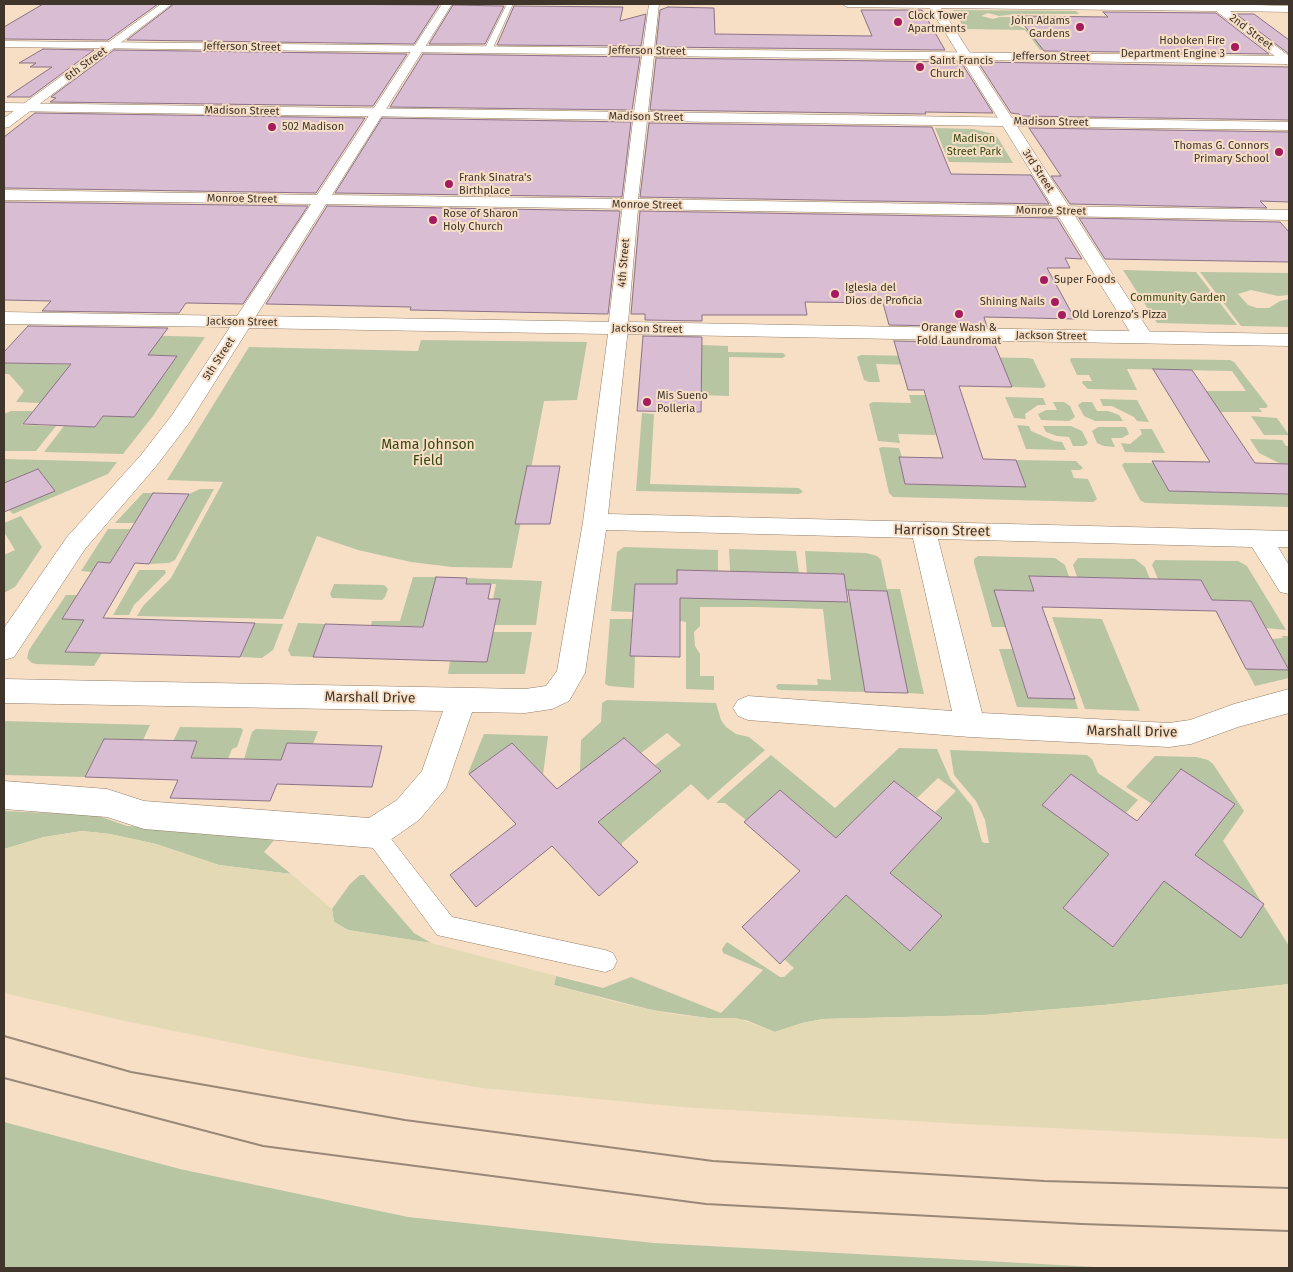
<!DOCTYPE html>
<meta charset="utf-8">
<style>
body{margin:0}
#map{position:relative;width:1293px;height:1272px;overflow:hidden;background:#f7dfc6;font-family:"Fira Sans",sans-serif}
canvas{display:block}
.frame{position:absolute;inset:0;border:5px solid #3f352b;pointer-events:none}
</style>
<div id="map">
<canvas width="1293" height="1272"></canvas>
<div class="frame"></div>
</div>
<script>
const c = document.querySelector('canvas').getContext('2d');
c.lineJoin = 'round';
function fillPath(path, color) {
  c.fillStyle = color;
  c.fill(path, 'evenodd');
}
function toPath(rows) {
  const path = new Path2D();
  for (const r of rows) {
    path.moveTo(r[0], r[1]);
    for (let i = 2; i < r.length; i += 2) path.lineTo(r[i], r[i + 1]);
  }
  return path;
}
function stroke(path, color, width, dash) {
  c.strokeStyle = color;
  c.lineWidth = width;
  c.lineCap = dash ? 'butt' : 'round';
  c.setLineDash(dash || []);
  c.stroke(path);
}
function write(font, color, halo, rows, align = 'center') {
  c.font = font + ' "Fira Sans",sans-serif';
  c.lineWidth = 4;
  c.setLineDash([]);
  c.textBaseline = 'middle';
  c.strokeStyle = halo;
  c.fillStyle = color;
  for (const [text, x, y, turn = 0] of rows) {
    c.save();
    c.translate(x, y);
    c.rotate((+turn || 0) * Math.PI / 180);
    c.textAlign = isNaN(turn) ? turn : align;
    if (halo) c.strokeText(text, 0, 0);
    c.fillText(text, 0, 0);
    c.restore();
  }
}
fillPath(toPath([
 [953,10,1076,11,1079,14,1015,14,999,16,988,13,981,16,993,19,1000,17,1011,17,1019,26,1028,30,1044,50,1040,50,1025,30,965,29],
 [935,128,973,129,994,134,998,138,1013,163,949,162],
 [1123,270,1196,272,1237,325,1157,323],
 [1200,272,1289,273,1289,295,1278,296,1251,290,1238,294,1248,305,1257,308,1269,308,1280,301,1289,299,1289,327,1241,326],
 [136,335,205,337,153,416,123,454,44,452,64,426,95,427,103,416,134,416,177,356,148,355],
 [421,340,587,342,577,400,544,401,512,568,452,567,411,562,358,550,317,536,283,619,137,616,143,606,171,578,223,482,167,480,249,347,418,351],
 [702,345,728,346,728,352,783,353,786,356,782,358,729,357,729,396,701,395],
 [861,355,1027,358,1033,359,1046,386,1043,388,1012,387,1003,367,876,364,880,382,869,382,864,380,857,357],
 [1071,358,1230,360,1234,362,1268,406,1266,408,1259,408,1262,412,1220,412,1206,391,1246,391,1232,371,1127,369,1137,390,1088,389,1082,383,1083,381,1092,381,1089,375,1077,375,1070,360],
 [4,363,135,366,40,403,16,402,24,391,9,374,4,374],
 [909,395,925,395,936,435,898,434,900,443,878,441,869,404,873,402,911,403],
 [1005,397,1043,398,1046,405,1038,405,1025,414,1026,419,1014,418],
 [1100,399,1137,400,1149,422,1137,421,1134,417,1112,406,1103,406],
 [1053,402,1064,402,1070,406,1075,417,1069,421,1041,420,1038,414,1046,410,1057,410],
 [1082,402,1092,402,1097,411,1108,411,1119,415,1123,421,1095,421,1084,416,1078,405],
 [11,411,33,411,22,425,56,426,36,451,4,451,4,414],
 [642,413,654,414,650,484,799,488,803,492,799,494,636,491],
 [1251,416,1277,418,1289,435,1264,435],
 [1017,425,1029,426,1031,431,1054,441,1062,442,1066,450,1026,449],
 [1043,426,1071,426,1082,431,1088,443,1084,446,1073,446,1069,437,1057,436,1046,432],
 [1098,427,1126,427,1129,434,1122,438,1111,438,1115,447,1104,446,1097,443,1092,431],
 [1140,429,1152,429,1165,453,1125,452,1121,443,1130,444,1142,434],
 [1250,439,1282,440,1286,446,1289,446,1289,464,1279,463,1259,453],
 [882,447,899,448,902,457,899,457,905,484,1026,487,1015,460,1076,461,1083,468,1080,470,1071,470,1074,478,1088,479,1097,499,1093,502,893,497,889,493,879,448],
 [4,459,117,462,108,474,13,514,9,510,54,491,38,469,4,483],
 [1124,463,1153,463,1169,491,1289,494,1289,507,1145,503,1140,500,1122,465],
 [200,489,214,489,175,560,169,563,149,564,189,494],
 [143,493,153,493,134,523,115,523],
 [21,516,42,547,15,587,4,593,4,555,15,550,4,532,4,523],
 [108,529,130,529,110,563,98,562,92,572,81,571],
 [624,547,718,550,718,571,678,570,677,584,635,584,633,612,611,611,617,552],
 [729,549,796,551,799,573,730,571],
 [805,551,866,553,877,556,881,560,887,589,900,589,924,694,908,693,887,591,846,590,844,574,807,573],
 [978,556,1055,558,1065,565,1069,577,1029,576,1034,591,995,590,1006,627,992,627,974,563,974,559],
 [1078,558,1135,559,1145,567,1150,579,1077,577,1073,565],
 [1155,560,1238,561,1247,566,1286,630,1266,628,1251,601,1212,600,1201,580,1158,579,1152,565],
 [139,570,165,570,166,573,134,605,129,615,113,615],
 [413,577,436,577,429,606,448,627,371,625,372,621,400,621],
 [467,578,542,581,536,625,495,625,500,600,493,599,496,584,466,584],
 [334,584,384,585,388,589,385,597,382,600,332,598,330,594],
 [66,595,77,595,62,619,84,620,65,652,102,653,94,666,36,664,32,663,27,658,29,650],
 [680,598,850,602,865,692,781,690,777,689,776,686,778,684,818,685,817,679,831,680,823,609,754,607,700,607,700,626,694,632,695,646,700,654,700,676,714,676,714,690,686,689,686,622,680,621],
 [1052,617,1102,619,1140,711,1085,709],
 [610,619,632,619,630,655,635,656,634,688,609,686,605,684],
 [255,623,283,624,273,650,262,658,240,657],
 [298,623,325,624,313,657,291,656,288,650],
 [493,632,532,632,525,674,448,674,450,661],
 [1282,636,1289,636,1289,669,1272,639,1283,638],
 [999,649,1012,649,1028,698,1075,699,1078,709,1017,707],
 [1246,669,1289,670,1289,678,1255,686],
 [607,700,716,703,721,720,726,727,736,734,749,737,765,750,708,800,691,784,622,843,622,846,598,822,661,771,655,765,681,745,667,733,641,753,624,738,580,772,581,740,601,722,602,703],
 [4,721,150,725,143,740,104,739,85,777,4,775],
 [180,727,241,728,243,730,237,747,232,749,228,759,191,758,197,742,173,741],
 [256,729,318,731,313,744,281,760,244,759,252,732],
 [484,734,548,736,543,775,512,743,469,774,468,773],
 [899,748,937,749,950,779,972,806,982,842,985,843,989,843,985,820,976,801,954,775,950,750,1087,755,1092,759,1098,773,1138,800,1126,813,1071,774,1042,805,1109,854,1063,908,1113,947,1164,881,1195,855,1234,804,1181,769,1152,804,1126,787,1155,756,1196,757,1208,760,1213,764,1244,811,1223,841,1289,946,1289,984,1104,1005,984,1015,823,1019,802,1023,775,1032,746,1020,708,1018,652,1010,554,985,556,976,603,988,631,977,721,1013,763,970,723,953,722,949,727,942,780,977,784,977,794,968,784,959,846,895,910,951,942,916,890,873,942,818,935,812,956,791,938,778,917,798,894,781,836,838,780,790,746,820,725,803,716,803,771,755,835,808],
 [4,811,96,815,127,826,265,832,275,839,264,852,291,874,219,865,156,844,110,834,82,831,44,837,4,849],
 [360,875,364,875,414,933,431,943,348,930,334,922,332,909,350,884],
 [4,1122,180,1169,408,1217,654,1243,1114,1268,4,1268]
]), '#b7c5a3');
fillPath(toPath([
 [82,831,110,834,156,844,219,865,291,874,332,909,334,922,348,930,431,943,556,976,554,985,616,1002,672,1014,708,1018,737,1018,775,1032,802,1023,823,1019,984,1015,1104,1005,1289,984,1289,1139,963,1124,682,1107,482,1088,303,1057,125,1021,4,993,4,849,44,837]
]), '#e3dab5');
const building = toPath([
 [43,4,158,4,108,40,4,39,4,27,43,4],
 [174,4,304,4,439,5,414,44,127,40,174,4],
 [453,5,502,6,504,6,485,44,429,44,453,5],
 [514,6,623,7,620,21,646,14,641,46,497,45,514,6],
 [668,7,714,8,715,34,872,36,861,10,922,10,945,50,656,47,660,10,668,7],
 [1103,12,1216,13,1269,54,1044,51,1017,16,1108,17,1103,12],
 [1236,14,1254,14,1289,40,1289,54,1236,14],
 [43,49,94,50,30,97,7,97,52,67,30,67,36,63,19,63,43,49],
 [114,50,407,54,373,106,50,102,56,98,51,97,114,50],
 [423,54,640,57,632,110,390,107,423,54],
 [656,58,961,62,993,113,925,112,926,114,650,110,656,58],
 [978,62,1289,67,1289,120,1021,116,1019,114,1011,113,978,62],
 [35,113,365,118,316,193,4,188,4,137,35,113],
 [382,118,631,122,622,197,335,193,382,118],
 [649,123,932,127,951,174,1031,175,1049,204,640,197,649,123],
 [1029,128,1289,132,1289,202,1260,201,1267,208,1070,204,1051,176,1061,176,1029,128],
 [4,202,308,206,243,304,186,303,179,313,42,311,51,301,4,300,4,202],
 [327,206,620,211,608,314,410,310,411,307,266,304,327,206],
 [640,211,1057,218,1082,259,1065,258,1070,268,1047,268,1075,319,984,317,987,327,889,325,883,303,805,302,807,315,702,315,702,321,645,320,645,314,631,314,640,211],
 [1079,218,1280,222,1289,232,1289,262,1105,259,1079,218],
 [28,326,168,328,148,355,177,356,134,417,103,416,95,427,23,424,71,364,4,363,4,352,28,326],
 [643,336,702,337,701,412,637,411,643,336],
 [894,341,994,343,1012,387,959,386,983,459,1016,460,1026,487,905,484,899,457,943,458,924,390,908,390,894,341],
 [1153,369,1192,370,1255,463,1289,464,1289,494,1169,491,1152,461,1210,462,1153,369],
 [527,466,560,466,550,524,515,524,527,466],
 [38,469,55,491,4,512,4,483,38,469],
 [153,493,189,494,149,564,135,563,103,618,255,623,240,657,65,652,84,620,62,619,98,562,110,563,153,493],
 [677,570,844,574,848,602,680,598,680,657,630,656,635,584,677,584,677,570],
 [1029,576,1201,580,1212,600,1251,601,1289,670,1246,669,1216,611,1042,607,1075,699,1028,698,994,590,1034,591,1029,576],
 [436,577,467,578,466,584,491,584,488,599,500,599,487,662,313,657,325,624,423,627,436,577],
 [848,590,887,591,908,693,865,692,848,590],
 [624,738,661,771,598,822,638,862,599,896,552,846,476,907,450,875,516,824,469,774,512,743,557,789,624,738],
 [104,739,197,741,191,758,244,759,281,760,287,743,382,746,372,787,277,784,270,801,170,798,178,780,85,777,104,739],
 [1181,769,1235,804,1195,855,1264,904,1241,938,1164,881,1113,947,1063,908,1109,854,1042,805,1071,774,1137,821,1181,769],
 [894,781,942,818,890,873,942,916,910,951,846,895,780,964,742,927,800,871,744,822,780,790,836,838,894,781]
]);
fillPath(building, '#d8bdd3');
stroke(building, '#8b7286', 1);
const lane = toPath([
 [507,4,513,4,492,50,485,52,484,50,507,4],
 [374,824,381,826,452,917,605,950,613,953,617,961,613,969,605,972,437,935,367,840,364,833,367,826,374,824]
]);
const street = toPath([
 [161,4,172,4,9,127,4,128,4,118,161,4],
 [442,4,452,4,332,195,630,199,636,201,638,204,636,207,630,209,326,204,256,316,618,322,625,324,628,328,608,514,1289,531,1289,547,1278,547,1289,565,1289,594,1280,592,1252,547,938,539,982,713,1169,723,1190,720,1234,704,1289,689,1289,713,1238,727,1191,744,1169,747,970,737,748,720,738,716,733,708,738,700,748,696,952,711,913,538,606,530,585,673,569,701,552,709,525,713,472,712,446,788,419,820,386,843,374,848,144,829,107,817,4,809,4,781,107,789,144,801,369,818,397,800,422,771,443,711,4,703,4,679,525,689,546,686,557,671,583,522,608,334,249,328,189,423,157,465,85,549,14,657,4,660,4,628,67,537,141,455,172,415,230,327,4,324,4,312,237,316,311,204,4,200,4,190,317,195,442,4],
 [842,4,1220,4,1289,6,1289,12,1230,11,1289,56,1289,65,1285,64,1216,11,941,8,1153,337,1150,341,1143,343,1136,341,1133,337,930,8,847,7,842,4]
]);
const secondary = toPath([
 [649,4,659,4,654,49,1289,56,1289,64,654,56,648,112,1289,122,1289,130,647,121,638,199,1289,210,1289,220,638,209,628,322,1289,334,1289,346,618,334,611,332,608,328,633,120,4,111,4,103,634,112,642,55,4,47,4,41,643,48,649,4]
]);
stroke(lane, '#937d66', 1);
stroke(street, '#937d66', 1);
stroke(secondary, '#937d66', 1);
fillPath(lane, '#fff');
fillPath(street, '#fff');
fillPath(secondary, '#fff');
stroke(toPath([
 [4,1036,131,1072,405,1120,713,1161,1044,1181,1289,1188],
 [4,1078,263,1146,706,1204,1082,1224,1289,1231]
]), '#987', 2);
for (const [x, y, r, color] of [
 [898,22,5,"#a61b60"],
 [1080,27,5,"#a61b60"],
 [1235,47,5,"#a61b60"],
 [920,67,5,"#a61b60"],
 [272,127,5,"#a61b60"],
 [1279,152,5,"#a61b60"],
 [449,184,5,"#a61b60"],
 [433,220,5,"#a61b60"],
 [1044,280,5,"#a61b60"],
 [835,294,5,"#a61b60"],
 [1055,302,5,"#a61b60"],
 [959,314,5,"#a61b60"],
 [1062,315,5,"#a61b60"],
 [647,402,5,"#a61b60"]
]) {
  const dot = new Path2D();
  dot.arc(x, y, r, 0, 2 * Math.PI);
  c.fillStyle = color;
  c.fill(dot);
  stroke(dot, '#f7dfc6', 2);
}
write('11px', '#3f352b', '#f7dfc6', [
 ["Clock Tower",908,16],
 ["Apartments",908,29],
 ["John Adams",1070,21,"right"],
 ["Gardens",1070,34,"right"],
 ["Hoboken Fire",1225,41,"right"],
 ["Department Engine 3",1225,54,"right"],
 ["Saint Francis",930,61],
 ["Church",930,74],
 ["502 Madison",282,127],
 ["Thomas G. Connors",1269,146,"right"],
 ["Primary School",1269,159,"right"],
 ["Frank Sinatra's",459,178],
 ["Birthplace",459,191],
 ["Rose of Sharon",443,214],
 ["Holy Church",443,227],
 ["Super Foods",1054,280],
 ["Iglesia del",845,288],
 ["Dios de Proficia",845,301],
 ["Shining Nails",1045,302,"right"],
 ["Old Lorenzo’s Pizza",1072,315],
 ["Orange Wash &",959,328,"center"],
 ["Fold Laundromat",959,341,"center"],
 ["Mis Sueno",657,396],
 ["Polleria",657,409]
], 'left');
write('11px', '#3f352b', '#f7dfc6', [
 ["2nd Street",1251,32,37],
 ["Jefferson Street",242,47,1],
 ["Jefferson Street",647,51,1],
 ["Jefferson Street",1051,57,1],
 ["6th Street",86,64,-36],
 ["Madison Street",242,111,1],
 ["Madison Street",646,117,1],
 ["Madison Street",1051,122,1],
 ["3rd Street",1038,171,57],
 ["Monroe Street",242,199,1],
 ["Monroe Street",647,205,1],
 ["Monroe Street",1051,211,1],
 ["4th Street",624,263,-85],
 ["Jackson Street",242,322,1],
 ["Jackson Street",647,329,1],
 ["Jackson Street",1051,336,1],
 ["5th Street",219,359,-57]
]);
write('11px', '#364810', '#f7dfc6', [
 ["Madison",974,139],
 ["Street Park",974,152],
 ["Community Garden",1178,298]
]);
write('14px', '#364810', '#f7dfc6', [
 ["Mama Johnson",428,445],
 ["Field",428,461]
]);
write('14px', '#3f352b', '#f7dfc6', [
 ["Harrison Street",942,531,1],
 ["Marshall Drive",370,698,1],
 ["Marshall Drive",1132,732,1]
]);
</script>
